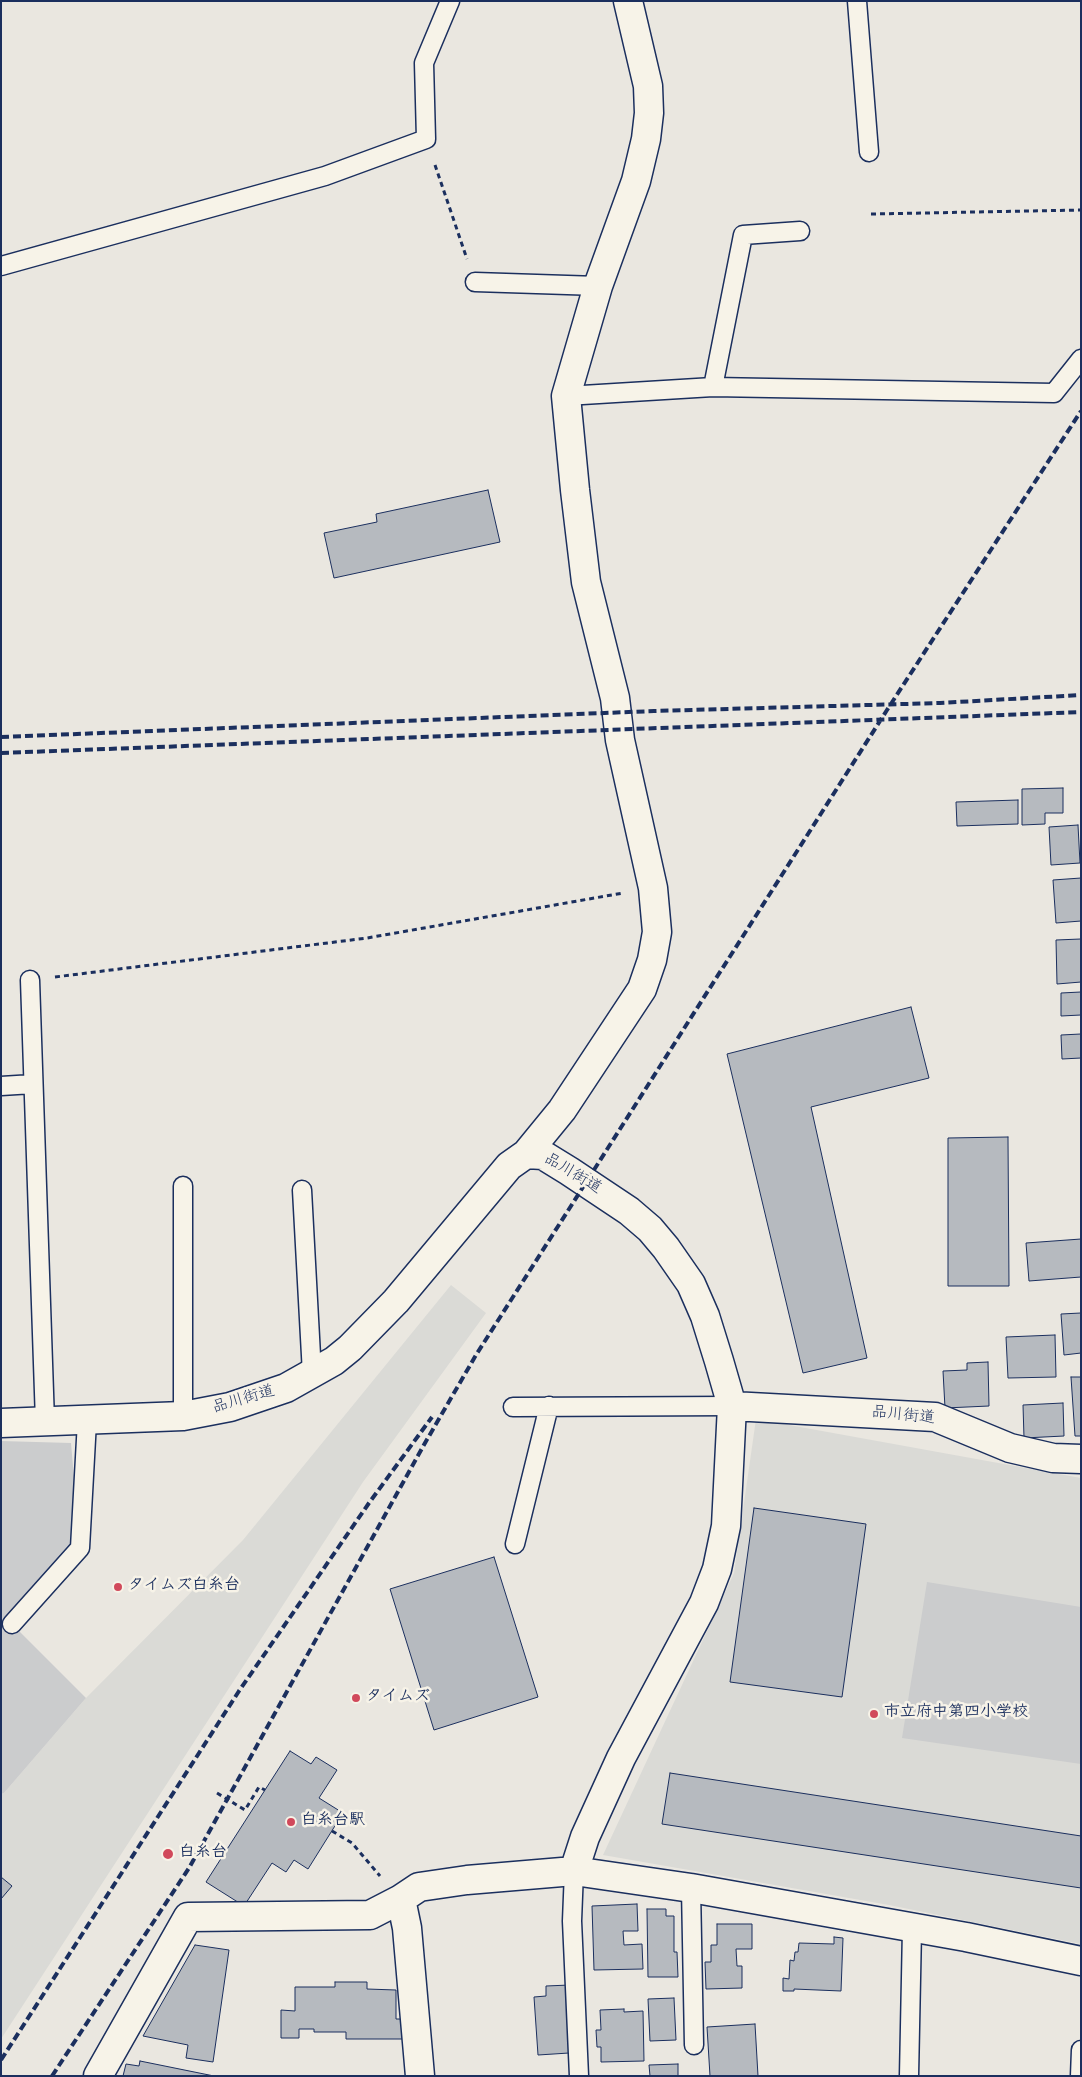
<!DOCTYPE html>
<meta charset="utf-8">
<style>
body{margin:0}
#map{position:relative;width:1082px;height:2077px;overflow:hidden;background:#eae7e0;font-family:Dekko,sans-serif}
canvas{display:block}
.frame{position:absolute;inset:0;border:2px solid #1b2f5e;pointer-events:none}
</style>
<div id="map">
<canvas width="1082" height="2077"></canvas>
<div class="frame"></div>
</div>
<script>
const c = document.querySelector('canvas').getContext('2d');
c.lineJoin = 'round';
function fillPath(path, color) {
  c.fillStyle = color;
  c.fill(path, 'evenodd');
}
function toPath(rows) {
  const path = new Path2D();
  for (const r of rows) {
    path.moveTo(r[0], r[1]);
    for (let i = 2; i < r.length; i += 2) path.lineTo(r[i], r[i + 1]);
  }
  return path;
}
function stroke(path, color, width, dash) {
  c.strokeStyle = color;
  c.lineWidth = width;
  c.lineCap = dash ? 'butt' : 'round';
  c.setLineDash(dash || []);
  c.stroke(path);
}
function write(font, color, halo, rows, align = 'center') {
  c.font = font + ' Dekko,"Klee One",sans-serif';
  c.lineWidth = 5;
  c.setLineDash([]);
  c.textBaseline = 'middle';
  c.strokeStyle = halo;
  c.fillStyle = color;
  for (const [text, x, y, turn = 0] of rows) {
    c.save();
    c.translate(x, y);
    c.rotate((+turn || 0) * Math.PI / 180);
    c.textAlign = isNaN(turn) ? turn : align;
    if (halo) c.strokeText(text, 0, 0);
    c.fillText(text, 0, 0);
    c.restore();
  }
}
fillPath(toPath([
 [451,1285,486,1313,363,1482,1,2039,1,1794,4,1793,86,1698,243,1540],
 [756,1419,1081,1478,1081,1944,889,1905,603,1855,734,1573]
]), '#dadad6');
fillPath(toPath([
 [1,1441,71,1443,80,1548,12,1624,86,1698,4,1793,1,1794],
 [927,1582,1081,1607,1081,1764,902,1738]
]), '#cbcccd');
const building = toPath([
 [488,490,500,542,334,578,324,533,377,522,376,514,488,490],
 [1063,788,1063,813,1045,813,1045,824,1022,825,1022,789,1063,788],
 [1018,800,1018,824,957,826,956,802,1018,800],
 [1078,825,1080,863,1051,865,1049,827,1078,825],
 [1081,878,1081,921,1056,923,1053,880,1081,878],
 [1081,939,1081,982,1057,984,1056,940,1081,939],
 [1081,992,1081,1015,1061,1016,1061,993,1081,992],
 [911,1007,929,1078,811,1107,867,1358,803,1373,727,1054,911,1007],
 [1081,1034,1081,1058,1062,1059,1061,1035,1081,1034],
 [1008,1137,1009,1286,948,1286,948,1138,1008,1137],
 [1081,1239,1081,1277,1029,1281,1026,1243,1081,1239],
 [1081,1313,1081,1353,1064,1355,1061,1314,1081,1313],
 [1055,1335,1056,1377,1008,1378,1006,1337,1055,1335],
 [988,1362,989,1406,945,1408,943,1371,967,1370,967,1363,988,1362],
 [1071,1377,1081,1377,1081,1436,1075,1436,1071,1377],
 [1063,1403,1064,1436,1024,1438,1023,1405,1063,1403],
 [754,1508,866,1524,842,1697,730,1682,754,1508],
 [494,1557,538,1697,434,1730,390,1589,494,1557],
 [290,1751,311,1764,316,1757,337,1770,319,1798,343,1813,308,1869,294,1860,286,1872,272,1863,244,1906,206,1882,290,1751],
 [670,1773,1081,1836,1081,1888,662,1824,670,1773],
 [1,1877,12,1886,1,1899,1,1877],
 [637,1904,638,1931,623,1931,624,1945,642,1944,643,1969,594,1970,592,1906,637,1904],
 [647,1909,666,1909,666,1916,674,1916,674,1952,677,1952,678,1977,648,1977,647,1909],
 [717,1924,752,1924,752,1949,736,1949,737,1966,742,1966,742,1988,706,1989,705,1962,711,1962,711,1945,717,1945,717,1924],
 [834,1937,843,1938,841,1991,794,1989,794,1991,783,1991,783,1978,789,1979,790,1960,794,1961,795,1952,798,1952,799,1943,834,1944,834,1937],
 [195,1945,229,1950,213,2062,186,2058,188,2045,143,2036,195,1945],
 [335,1982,367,1982,367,1989,396,1990,396,2019,405,2019,405,2039,346,2039,346,2032,314,2032,314,2029,299,2029,299,2038,281,2038,281,2010,295,2011,295,1987,335,1987,335,1982],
 [570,1985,569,2053,538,2055,534,1997,546,1996,546,1986,570,1985],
 [674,1998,676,2040,650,2041,648,1999,674,1998],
 [624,2009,624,2012,643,2011,644,2061,601,2062,601,2047,597,2047,596,2030,601,2030,600,2010,624,2009],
 [755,2024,758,2076,710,2076,707,2027,755,2024],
 [140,2061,214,2076,123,2076,126,2064,139,2066,140,2061],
 [678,2064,678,2076,650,2076,649,2065,678,2064]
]);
fillPath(building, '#b6babf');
stroke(building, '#1b2f5e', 1);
const service = toPath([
 [857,1,869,152],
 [1,266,325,176,426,139,424,63,450,1],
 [475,282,598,286],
 [713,387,743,235,800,231],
 [566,396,713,387,1054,393,1081,359],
 [30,980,45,1422],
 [1,1086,33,1084],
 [183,1186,183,1416],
 [302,1190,312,1374],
 [513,1407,732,1406],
 [515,1544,549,1406],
 [12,1624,80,1548,87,1421],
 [574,1871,572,1921,579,2076],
 [691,1888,694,2045],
 [909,2076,912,1929],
 [1080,2076,1081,2050]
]);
const minor = toPath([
 [526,1154,562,1110,642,989,652,960,657,932,653,888,620,740,615,698,586,582,575,490,566,396,598,286,636,181,646,139,649,113,648,86,628,1],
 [732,1406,935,1417,1010,1448,1053,1458,1081,1459],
 [1,1423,183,1416,230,1407,286,1388,334,1361,350,1348,396,1301,509,1166,526,1154,543,1155,569,1171,629,1211,650,1229,666,1248,691,1284,705,1316,719,1361,732,1406,726,1526,717,1569,704,1603,621,1758,585,1837,574,1871],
 [401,1899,407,1928,420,2076],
 [98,2076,188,1917,370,1915,401,1899,419,1887,467,1880,574,1871,691,1888,966,1937,1081,1961]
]);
stroke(service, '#1b2f5e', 21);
stroke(minor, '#1b2f5e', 31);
stroke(toPath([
 [435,165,467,259],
 [871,214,1081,210],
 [55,977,367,938,623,893],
 [217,1793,245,1810,259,1787,265,1790],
 [332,1831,352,1843,380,1876]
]), '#1b2f5e', 3, [5, 4]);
stroke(service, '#f7f3e8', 18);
stroke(minor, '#f7f3e8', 28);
stroke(toPath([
 [1,737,654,711,940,703,1081,695],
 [1,753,1081,712],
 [1,2060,239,1691,369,1503,432,1417],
 [52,2076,189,1868,425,1443,476,1355,887,710,1081,411]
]), '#1b2f5e', 4, [8, 4]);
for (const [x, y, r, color] of [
 [118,1587,5,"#d1495b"],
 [356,1698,5,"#d1495b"],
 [874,1714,5,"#d1495b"],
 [291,1822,5,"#d1495b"],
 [168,1854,6,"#d1495b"]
]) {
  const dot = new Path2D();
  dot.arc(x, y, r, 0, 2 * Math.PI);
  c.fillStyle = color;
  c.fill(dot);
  stroke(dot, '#f7f3e8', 2);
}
write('16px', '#1b2f5e', '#f7f3e8', [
 ["品川街道",572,1175,31],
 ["品川街道",244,1401,-16],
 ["品川街道",903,1417,6]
]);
write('bold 16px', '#1b2f5e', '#f7f3e8', [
 ["タイムズ白糸台",128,1587],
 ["タイムズ",366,1698],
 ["市立府中第四小学校",884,1714],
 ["白糸台駅",301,1822],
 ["白糸台",179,1854]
], 'left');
</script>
